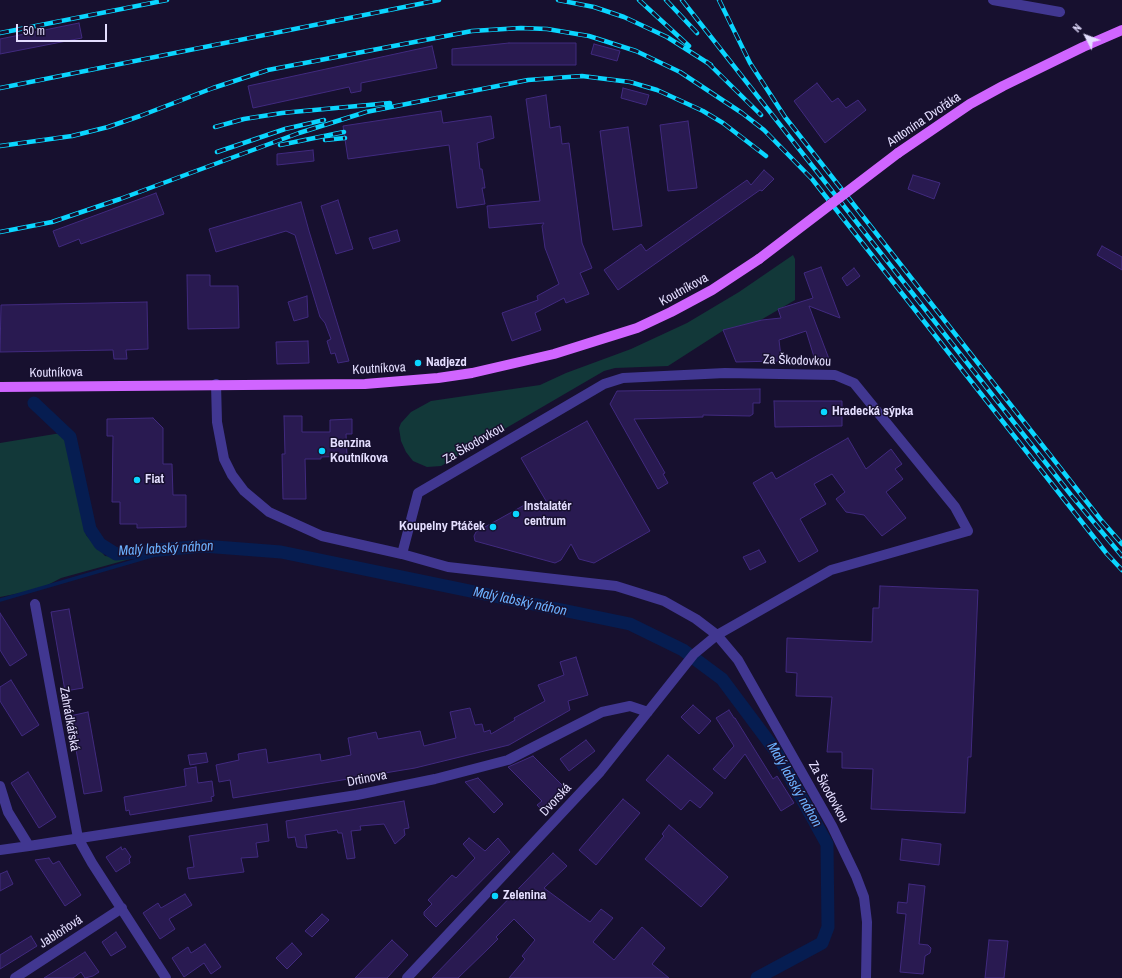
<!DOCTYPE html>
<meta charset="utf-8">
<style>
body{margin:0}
#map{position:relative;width:1122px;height:978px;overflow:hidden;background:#17102f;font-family:"Archivo Narrow",sans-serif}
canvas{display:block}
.north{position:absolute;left:1066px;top:16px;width:40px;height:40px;-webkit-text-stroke:3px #17102f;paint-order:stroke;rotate:312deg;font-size:11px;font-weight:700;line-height:16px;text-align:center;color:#e4deff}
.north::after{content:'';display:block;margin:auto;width:14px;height:18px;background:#e4deff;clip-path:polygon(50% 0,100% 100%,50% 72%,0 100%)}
.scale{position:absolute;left:16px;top:24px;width:91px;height:18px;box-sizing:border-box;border:2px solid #e4deff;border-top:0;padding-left:5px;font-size:12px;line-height:14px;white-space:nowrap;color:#e4deff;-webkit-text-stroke:3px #17102f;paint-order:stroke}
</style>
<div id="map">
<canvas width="1122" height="978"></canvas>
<div class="north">N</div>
<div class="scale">50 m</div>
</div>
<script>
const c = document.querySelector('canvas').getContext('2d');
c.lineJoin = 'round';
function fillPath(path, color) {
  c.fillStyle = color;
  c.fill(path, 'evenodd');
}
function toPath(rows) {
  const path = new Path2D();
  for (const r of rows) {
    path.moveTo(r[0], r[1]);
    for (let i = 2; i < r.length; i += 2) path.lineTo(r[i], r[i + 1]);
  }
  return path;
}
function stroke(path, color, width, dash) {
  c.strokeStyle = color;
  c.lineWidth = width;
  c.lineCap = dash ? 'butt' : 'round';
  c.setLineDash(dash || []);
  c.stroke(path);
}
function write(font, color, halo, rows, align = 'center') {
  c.font = font + ' "Archivo Narrow",sans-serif';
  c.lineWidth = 3;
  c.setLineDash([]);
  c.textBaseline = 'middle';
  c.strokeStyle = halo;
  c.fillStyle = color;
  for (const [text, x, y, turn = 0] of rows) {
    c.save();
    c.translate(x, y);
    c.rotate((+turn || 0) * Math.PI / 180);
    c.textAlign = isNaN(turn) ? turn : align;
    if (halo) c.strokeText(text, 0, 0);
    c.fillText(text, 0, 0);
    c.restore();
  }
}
fillPath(toPath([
 [793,255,795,259,795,300,759,321,724,330,668,366,615,368,604,371,441,466,427,467,413,461,406,452,401,441,399,428,401,423,411,412,431,401,540,385,566,373,631,349,687,323,739,292],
 [61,433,69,445,86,535,105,556,130,559,61,578,40,589,0,597,0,443]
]), '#123839');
stroke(toPath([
 [0,600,179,548]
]), '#061d51', 3.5);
stroke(toPath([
 [34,403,70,437,90,529,100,544,116,554,203,546,281,552,630,624,683,650,722,679,775,750,827,844,828,927,822,943,757,978]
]), '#061d51', 13);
const building = toPath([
 [79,23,82,38,0,54,0,39,79,23],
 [509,43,576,43,576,65,452,65,452,49,509,43],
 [594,44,620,51,617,61,591,54,594,44],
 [432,46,437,68,361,83,361,91,351,93,349,87,253,108,248,86,432,46],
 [817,83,832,102,838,98,846,108,858,100,866,110,825,143,794,101,817,83],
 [623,88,649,95,646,105,621,98,623,88],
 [546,95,550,128,560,126,562,144,569,143,582,243,592,268,580,273,589,294,566,303,564,298,535,313,541,330,512,341,502,313,538,300,537,296,559,284,545,248,542,226,544,223,489,228,487,206,540,201,526,99,546,95],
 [441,111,443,123,491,116,494,138,477,143,480,169,482,169,484,181,485,188,482,188,485,204,457,208,449,145,348,159,343,126,441,111],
 [688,121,697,188,668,191,660,125,688,121],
 [628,127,642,226,613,230,600,131,628,127],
 [313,150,314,161,277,165,277,154,313,150],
 [764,170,774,179,762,191,760,190,618,290,604,270,641,244,646,251,747,180,751,185,764,170],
 [913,175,940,183,934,199,908,189,913,175],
 [156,193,164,214,81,244,79,239,59,247,53,231,156,193],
 [338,200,353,249,336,254,321,206,338,200],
 [301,202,309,231,349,361,338,363,335,353,331,354,327,341,331,339,325,323,320,317,295,235,286,231,216,252,209,229,301,202],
 [397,230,400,241,373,249,369,238,397,230],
 [1102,246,1122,257,1122,270,1097,255,1102,246],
 [821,267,840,318,809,306,829,359,815,360,806,331,779,340,781,357,777,361,736,362,723,330,762,320,781,318,778,309,813,298,804,273,821,267],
 [854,268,860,276,847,286,842,278,854,268],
 [187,275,210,275,210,286,238,286,239,328,188,329,187,275],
 [307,296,308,317,294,321,288,302,307,296],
 [147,302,148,349,126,350,127,359,114,359,113,350,0,352,1,305,147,302],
 [308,341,309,363,277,364,276,342,308,341],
 [760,389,760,403,753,403,753,414,750,416,703,415,703,417,634,419,665,473,663,474,668,483,658,489,610,404,617,391,760,389],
 [774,401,842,401,842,426,775,427,774,401],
 [284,416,302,416,302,432,330,432,330,420,352,419,352,434,346,434,347,456,321,457,321,459,305,459,306,499,283,499,282,454,285,454,284,416],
 [153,418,163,428,163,464,172,464,173,495,186,495,186,527,137,528,137,524,120,524,120,502,112,502,113,436,107,436,107,419,153,418],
 [587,421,650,531,594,563,579,559,571,544,561,560,555,563,475,541,474,536,476,532,528,503,549,506,521,458,587,421],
 [848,438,866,469,891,449,902,464,895,469,903,479,886,492,906,518,882,536,864,515,846,512,836,499,845,492,832,474,814,484,826,504,800,519,818,551,799,562,753,483,772,472,776,479,848,438],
 [759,550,766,562,750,570,743,557,759,550],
 [880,586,978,590,971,757,968,757,965,813,871,809,873,769,842,768,842,752,827,752,832,697,796,696,797,673,786,672,787,638,872,642,873,608,879,608,880,586],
 [69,609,83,688,65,691,51,612,69,609],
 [0,613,27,655,10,666,0,650,0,613],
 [576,657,588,695,568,701,570,710,509,745,415,768,233,798,230,780,219,782,216,765,239,760,238,754,254,751,266,749,268,763,320,754,321,761,351,755,348,738,376,732,378,739,420,731,424,746,456,738,450,712,470,708,475,725,482,724,484,732,490,730,491,734,515,720,514,718,545,701,538,685,564,675,560,662,576,657],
 [11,680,39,725,22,736,0,701,0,687,11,680],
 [693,705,711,721,699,734,681,717,693,705],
 [729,710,734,718,735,718,773,779,777,776,794,803,781,811,745,754,725,779,713,769,734,746,716,718,729,710],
 [88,712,102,791,84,794,70,716,88,712],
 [586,740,595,751,569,771,560,759,586,740],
 [206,753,208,762,190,765,188,755,206,753],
 [668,755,713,793,700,808,690,800,681,810,646,780,668,755],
 [533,756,567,790,564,794,565,796,546,814,537,805,542,801,508,767,533,756],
 [196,767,198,783,212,781,214,796,211,797,212,801,130,815,129,810,126,811,124,797,186,786,184,769,196,767],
 [28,772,56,817,39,828,11,783,28,772],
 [478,778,503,804,494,813,465,782,478,778],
 [623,799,640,813,596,865,579,850,623,799],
 [404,801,409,828,404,829,405,835,395,844,384,824,360,826,361,830,351,831,355,858,347,859,342,833,338,833,337,830,305,835,307,848,297,847,295,837,288,838,286,821,404,801],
 [267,824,269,841,256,843,258,857,241,858,244,872,189,879,187,868,194,867,189,836,267,824],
 [669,825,728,877,701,907,645,859,664,836,662,834,669,825],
 [469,838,485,851,498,838,510,852,436,927,424,915,424,912,432,904,428,900,452,875,456,878,475,858,463,844,469,838],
 [902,839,941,844,939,865,900,860,902,839],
 [121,847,122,850,125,848,131,857,129,859,130,863,116,872,106,857,121,847],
 [553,853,567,866,544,888,590,922,601,909,613,918,593,942,614,960,642,927,665,948,652,964,669,978,509,978,525,959,522,956,535,940,514,919,496,937,498,939,489,948,458,978,432,978,553,853],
 [49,858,53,864,59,861,81,895,65,906,35,860,49,858],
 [7,871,13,884,0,891,0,874,7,871],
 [909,884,925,886,919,944,928,945,931,948,930,953,925,956,923,974,900,972,906,914,897,913,898,902,907,903,909,884],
 [185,894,192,905,169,919,175,929,160,939,143,913,158,903,161,908,185,894],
 [322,914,329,920,312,937,305,931,322,914],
 [116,932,126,947,111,956,102,942,116,932],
 [31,936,37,946,0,969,0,955,31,936],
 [392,940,408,955,387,978,355,978,392,940],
 [989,940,1008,941,1004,978,985,978,989,940],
 [292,943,302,954,287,969,276,958,292,943],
 [205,944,221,967,211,974,204,963,184,977,172,958,188,947,191,953,205,944],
 [85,952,99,972,93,976,85,978,81,972,73,978,44,978,85,952]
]);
fillPath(building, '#291a51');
stroke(building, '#412a7f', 1);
stroke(toPath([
 [993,0,1060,12],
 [216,384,217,422,224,459,232,475,244,491,269,512,322,536,402,554,448,567,616,586,664,601,696,619,717,635,738,660,832,826,856,876,864,897,867,922,866,978],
 [402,554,418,493,604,384,623,378,725,373,835,375,854,383,955,507,968,531,831,570,717,635,694,654,600,772,407,978],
 [35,604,78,838,92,863,166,978],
 [0,786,8,812,29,846,357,795,435,779,508,760,602,712,630,706,648,712],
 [0,850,29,846],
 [15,978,122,908]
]), '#413791', 10);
stroke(toPath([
 [898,153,970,104,1003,86,1083,47,1122,30],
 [0,387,365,384,438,378,472,373,554,354,637,328,671,312,712,290,759,259]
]), '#d065ff', 10);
const rail = toPath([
 [558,0,594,7,624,17,667,37,711,65],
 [639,0,689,46],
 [666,0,697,33],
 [682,0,1071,495,1122,556],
 [719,0,750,63,785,117,1101,520,1122,544],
 [0,33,167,0],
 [707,62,761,115],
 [0,88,439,0],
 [215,127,244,119,282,113,390,103],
 [325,140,345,138],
 [280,145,344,132],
 [0,146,72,136,108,127,140,116,213,88,268,70,472,31,521,28,547,29,589,36,636,51,680,72,742,113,764,130,812,179,1107,554,1122,570],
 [217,152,285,129,324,120],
 [0,232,52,222,120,199,299,133,366,112,528,80,582,76,630,82,657,90,703,111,723,123,766,156]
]);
stroke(rail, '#0ad6ff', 4.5);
stroke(rail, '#17102f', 3, [9]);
stroke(toPath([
 [759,259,898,153]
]), '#d065ff', 10);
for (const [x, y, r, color] of [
 [418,363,4,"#0ad6ff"],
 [824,412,4,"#0ad6ff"],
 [322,451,4,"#0ad6ff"],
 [137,480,4,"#0ad6ff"],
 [516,514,4,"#0ad6ff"],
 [493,527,4,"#0ad6ff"],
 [495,896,4,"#0ad6ff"]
]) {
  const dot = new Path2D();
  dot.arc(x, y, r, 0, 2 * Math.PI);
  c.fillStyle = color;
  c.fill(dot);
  stroke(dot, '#17102f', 1.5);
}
write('13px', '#e4deff', '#17102f', [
 ["Antonína Dvořáka",924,120,-34],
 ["Koutníkova",684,290,-29],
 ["Za Škodovkou",797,361,2],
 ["Koutníkova",379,369,-3],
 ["Koutníkova",56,373,-1],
 ["Za Škodovkou",474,444,-30],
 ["Zahrádkářská",69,719,80],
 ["Drtinova",367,779,-11],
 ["Za Škodovkou",828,792,61],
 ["Dvorská",556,800,-47],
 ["Jabloňová",61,932,-33]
]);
write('bold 13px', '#e4deff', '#17102f', [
 ["Nadjezd",426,363],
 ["Hradecká sýpka",832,412],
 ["Benzina",330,444],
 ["Koutníkova",330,459],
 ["Fiat",145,480],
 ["Instalatér",524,507],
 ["centrum",524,522],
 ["Koupelny Ptáček",485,527,"right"],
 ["Zelenina",503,896]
], 'left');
write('italic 14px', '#6cb1ff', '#17102f', [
 ["Malý labský náhon",166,549,-3],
 ["Malý labský náhon",520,602,12],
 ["Malý labský náhon",794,785,60]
]);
</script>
